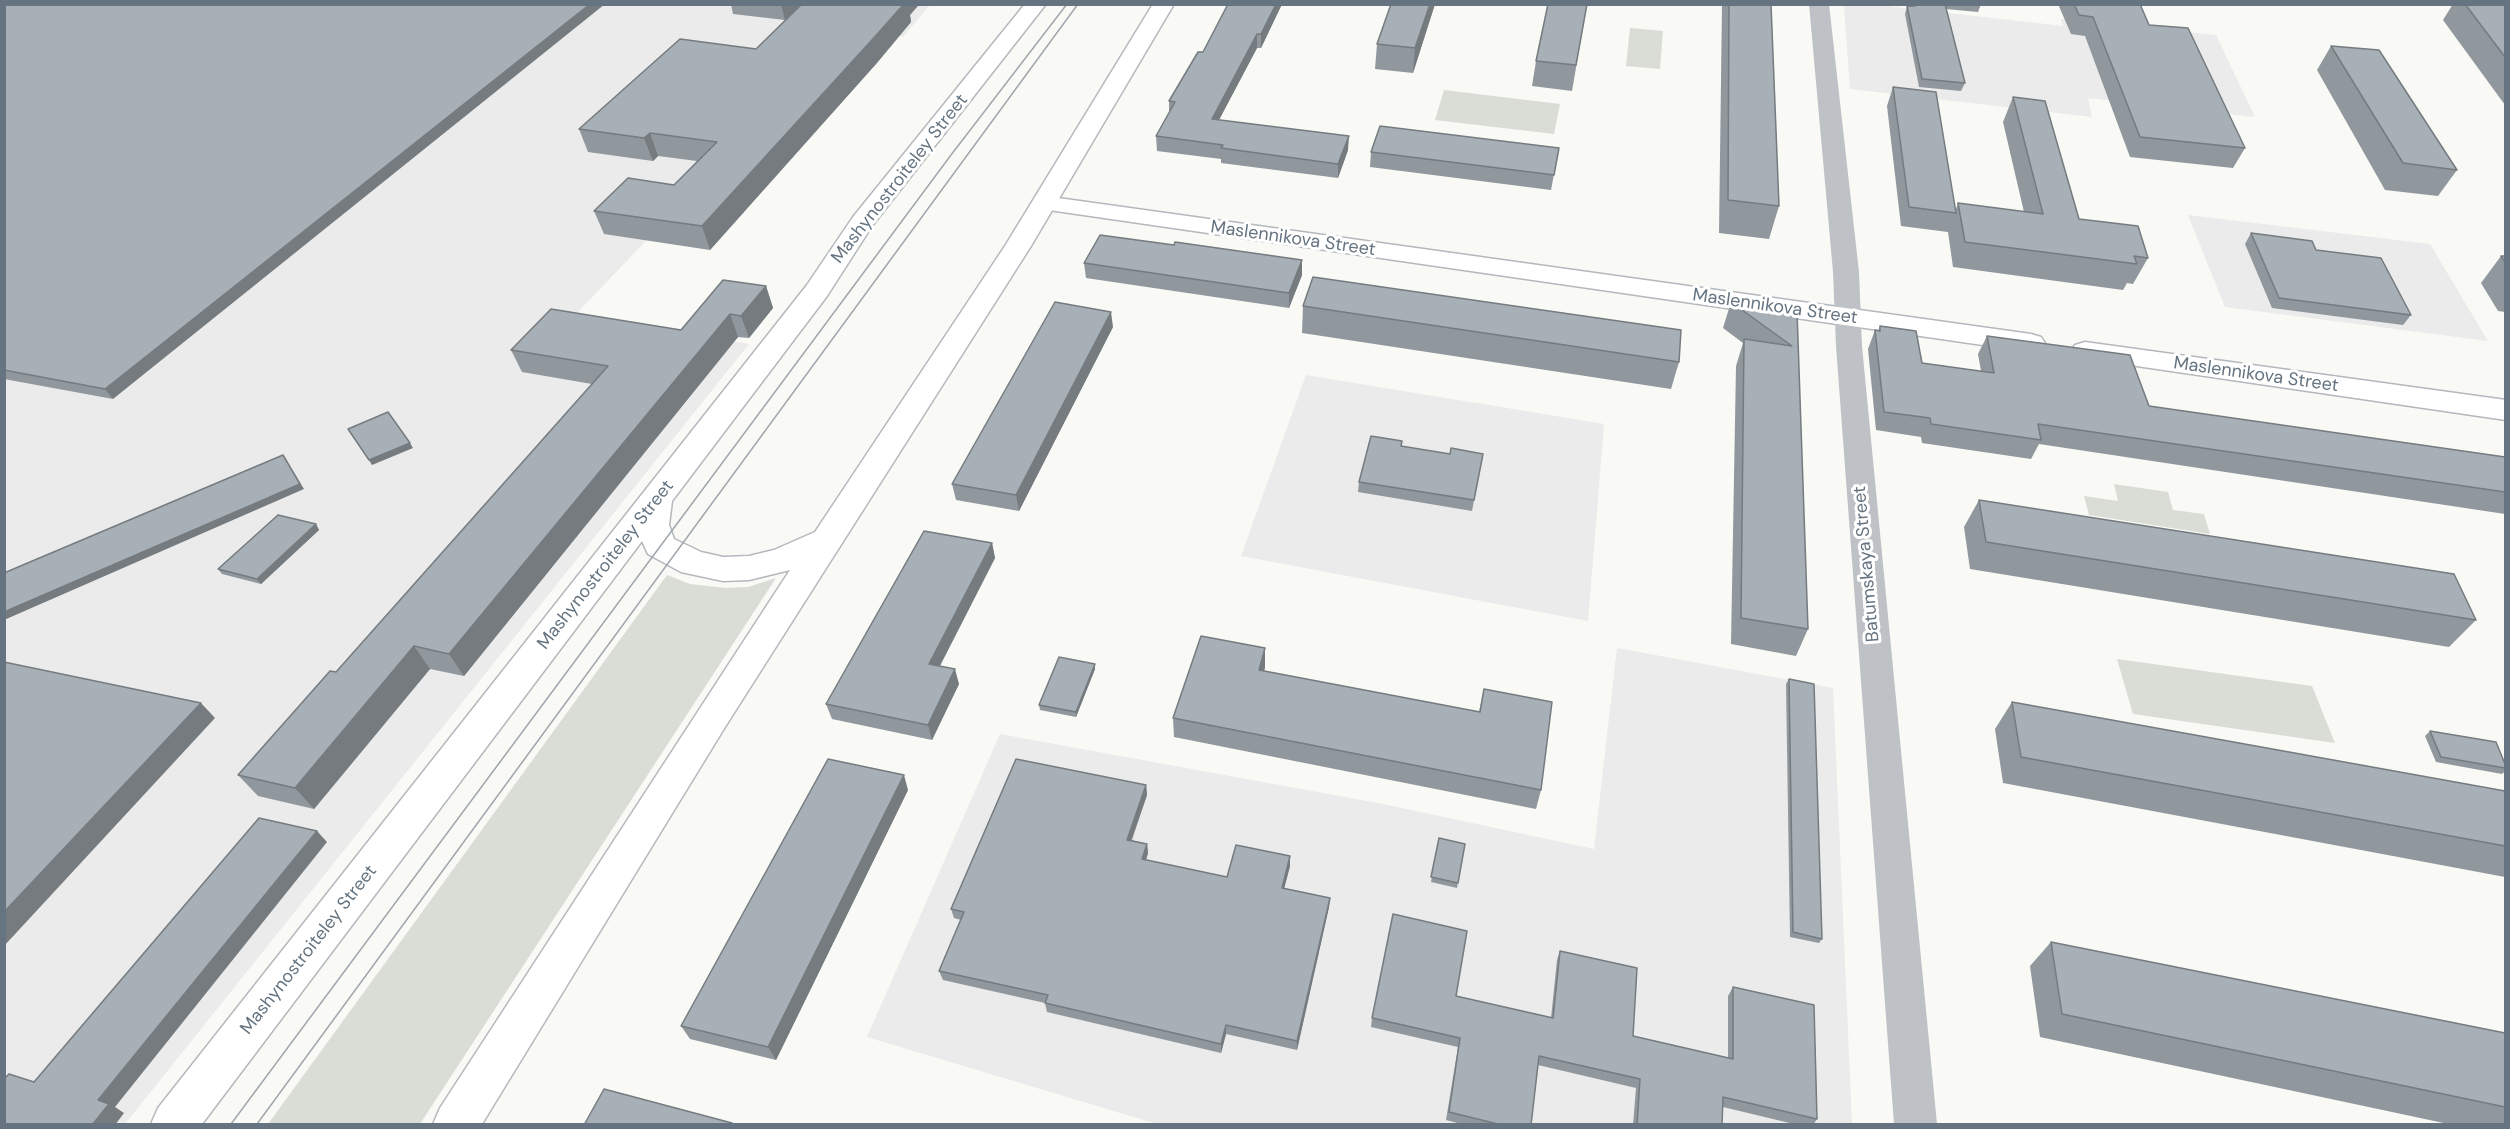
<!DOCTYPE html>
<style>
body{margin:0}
#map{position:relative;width:2510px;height:1129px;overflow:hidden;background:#f9f9f6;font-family:"DM Sans",sans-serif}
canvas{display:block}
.frame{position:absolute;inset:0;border:6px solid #657480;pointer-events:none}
</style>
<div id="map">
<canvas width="2510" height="1129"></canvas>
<div class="frame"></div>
</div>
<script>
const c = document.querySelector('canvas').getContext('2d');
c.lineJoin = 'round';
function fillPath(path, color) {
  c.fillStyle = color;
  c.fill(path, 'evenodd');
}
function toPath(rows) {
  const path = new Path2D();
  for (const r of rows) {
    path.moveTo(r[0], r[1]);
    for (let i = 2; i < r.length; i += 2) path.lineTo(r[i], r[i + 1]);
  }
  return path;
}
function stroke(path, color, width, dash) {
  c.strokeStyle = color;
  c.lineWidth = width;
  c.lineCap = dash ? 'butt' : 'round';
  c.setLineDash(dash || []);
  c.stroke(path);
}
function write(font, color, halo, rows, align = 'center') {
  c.font = font + ' "DM Sans",sans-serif';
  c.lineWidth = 6;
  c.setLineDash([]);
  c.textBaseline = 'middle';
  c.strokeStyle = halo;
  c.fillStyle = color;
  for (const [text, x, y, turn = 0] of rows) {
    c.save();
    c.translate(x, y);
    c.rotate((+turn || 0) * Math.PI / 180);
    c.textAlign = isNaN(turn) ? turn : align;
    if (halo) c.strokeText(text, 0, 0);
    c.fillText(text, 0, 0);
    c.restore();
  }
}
fillPath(toPath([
 [5,5,930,5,903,37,852,25,575,315,749,344,125,1124,5,1124],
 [1844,5,1877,5,2063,26,2061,19,2216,35,2255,117,2088,98,2092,117,1850,89],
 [2188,215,2430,244,2488,341,2225,307],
 [1306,375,1604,424,1588,621,1241,556],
 [1617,648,1833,688,1852,1124,1157,1124,867,1037,1000,734,1383,804,1594,849]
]), '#eaebea');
fillPath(toPath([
 [1630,28,1663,31,1660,69,1626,66],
 [1444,90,1560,104,1554,134,1435,120],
 [2114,484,2168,492,2173,510,2204,514,2210,534,2089,515,2084,496,2118,501],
 [667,575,690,584,726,588,748,587,776,578,420,1124,268,1124],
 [2117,659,2312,686,2335,743,2133,714]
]), '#d9ddd6');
const secondary = toPath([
 [1044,196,2031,334,2041,337,2045,343,2041,349,2031,352,1035,208,1032,203,1035,198,1044,196],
 [2085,342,2506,400,2506,420,2075,357,2071,351,2075,345,2085,342]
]);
const primary = toPath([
 [1025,4,1046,4,872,226,827,296,672,501,669,525,674,539,701,552,723,557,749,556,774,550,815,532,1005,246,1153,4,1174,4,1031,246,725,727,482,1124,433,1124,440,1108,790,570,749,580,723,581,681,572,648,554,642,541,202,1124,151,1124,158,1108,807,285,853,217,1025,4]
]);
stroke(secondary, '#b3b8bd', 3);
stroke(primary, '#b4b9bd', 3);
fillPath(toPath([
 [1809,4,1829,4,1859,272,1862,346,1937,1124,1894,1124,1836,346,1833,272,1809,4]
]), '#bec2c6');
fillPath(secondary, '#fff');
fillPath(primary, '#fff');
stroke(toPath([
 [231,1124,951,155,1067,4],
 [257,1124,1078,4]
]), '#a0a7ad', 1.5);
fillPath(toPath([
 [4,4,113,399,4,379],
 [731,4,919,5,910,15,911,22,876,64,710,250,604,234,594,211,674,185,697,161,658,156,653,161,588,152,579,129,756,49,785,20,733,14],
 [1228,4,1282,4,1261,48,1257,48,1219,120,1348,150,1338,178,1221,163,1221,159,1157,151,1156,136,1169,113,1169,101,1203,52],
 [1435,4,1413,73,1375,69,1377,44],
 [1587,4,1572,91,1532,86,1536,61],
 [1722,4,1771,4,1779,206,1769,239,1719,233],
 [1911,4,1981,4,1978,12,1946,9,1965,83,1961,91,1919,87,1905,14,1907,6,1911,6],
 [2058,4,2140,4,2149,25,2245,148,2233,168,2130,157,2085,36,2071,34],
 [2453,4,2504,4,2505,6,2505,105,2443,20],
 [2331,46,2457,170,2438,196,2385,190,2317,70],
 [1893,87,1956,209,1958,203,2024,212,2003,122,2013,97,2079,219,2148,258,2133,284,2127,283,2123,290,1953,267,1948,232,1901,226,1887,106],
 [1559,148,1551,190,1370,167,1371,152],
 [2251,233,2316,250,2411,315,2403,325,2272,308,2245,244],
 [1174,245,1302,260,1302,275,1289,308,1086,278,1084,263],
 [2501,256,2505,256,2505,312,2498,311,2481,283],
 [766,286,773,308,749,338,738,337,464,676,430,669,314,809,258,796,238,775,336,672,592,384,522,372,511,350,681,330],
 [1731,302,1797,311,1808,629,1796,656,1731,644,1736,366,1743,343,1723,328],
 [1303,306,1679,362,1671,389,1302,333],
 [1880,326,1922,363,1981,371,1978,354,1987,336,2149,406,2505,457,2505,514,2039,444,2031,459,1922,443,1921,437,1876,430,1868,349,1875,330,1878,331],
 [1113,327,1019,511,956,500,952,484],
 [1402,447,1450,454,1483,454,1472,511,1358,492,1359,482],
 [1979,500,2476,620,2449,647,1970,569,1964,527],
 [316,524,319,530,261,584,222,574,218,569],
 [992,543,995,558,940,666,959,684,932,740,832,719,826,704],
 [1265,648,1264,671,1479,712,1484,689,1541,790,1536,809,1174,737,1173,718],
 [1095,664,1095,669,1076,717,1040,710,1039,705],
 [1789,679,1822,939,1819,943,1790,937,1786,684],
 [2012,702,2505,791,2505,877,2003,783,1995,729],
 [2430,731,2505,764,2505,771,2502,774,2436,762,2425,736],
 [1146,785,1147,795,1132,840,1147,844,1148,853,1146,860,1227,877,1290,866,1284,888,1330,898,1329,907,1297,1050,1226,1034,1221,1053,1047,1012,1045,1003,943,980,939,971,961,920,954,918,951,909],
 [908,790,776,1060,690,1039,681,1026],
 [1439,838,1465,844,1457,888,1431,882],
 [2051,942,2505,1033,2505,1125,2453,1125,2040,1037,2030,966],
 [1560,951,1633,1036,1728,1058,1728,996,1733,987,1817,1119,1813,1125,1798,1125,1723,1107,1722,1125,1633,1125,1636,1088,1538,1065,1531,1125,1465,1125,1446,1120,1458,1047,1371,1027,1372,1018,1456,996,1551,1018,1557,960]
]), '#90979d');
fillPath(toPath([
 [590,4,605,4,113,399,105,389],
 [781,4,802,4,785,20],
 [901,4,919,4,910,15,911,22,876,64,710,250,702,226],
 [1276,4,1282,4,1261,48,1261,34],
 [1430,4,1435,4,1413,73,1415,48],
 [1257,34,1257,48,1212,133,1212,119],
 [650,133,658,156,653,161,644,138],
 [1349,136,1348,150,1338,178,1338,164],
 [1302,260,1302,275,1289,308,1289,293],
 [766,286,773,308,749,338,741,316],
 [1111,312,1113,327,1019,511,1016,495],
 [730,314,738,337,464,676,449,654],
 [410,443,413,448,372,465,369,460],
 [283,455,304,489,4,620,4,612],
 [316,524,319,530,261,584,257,579],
 [992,543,995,558,933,679,929,664],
 [414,646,430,669,314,809,295,788],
 [1265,648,1265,668,1259,689,1259,670],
 [1095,664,1095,669,1076,717,1076,712],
 [955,669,959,684,932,740,928,725],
 [201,703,215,718,4,946,4,912],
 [904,775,908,790,776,1060,768,1047],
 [1146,785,1147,795,1128,849,1127,840],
 [317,831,327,842,115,1107,124,1113,115,1125,92,1125,98,1100],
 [1147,844,1148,853,1143,869,1142,859],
 [1290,856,1290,866,1282,897,1282,888],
 [1330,898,1329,907,1297,1050,1297,1041],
 [1226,1025,1226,1034,1221,1053,1221,1044]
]), '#757b7f');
const building = toPath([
 [4,4,590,4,105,389,4,370,4,4],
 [802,4,904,4,871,41,702,226,594,211,628,178,674,185,717,142,650,133,644,138,579,129,680,39,756,49,802,4],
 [1228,4,1276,4,1261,34,1257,34,1212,119,1349,136,1338,164,1221,148,1223,145,1156,136,1175,102,1169,101,1198,52,1203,52,1228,4],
 [1391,4,1430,4,1415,48,1377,44,1391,4],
 [1548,4,1587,4,1576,65,1536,61,1548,4],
 [1729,4,1771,4,1779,206,1728,200,1729,4],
 [1915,4,1945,4,1965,83,1922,79,1907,6,1915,6,1915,4],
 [2074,4,2140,4,2149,25,2188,28,2245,148,2140,137,2093,17,2079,15,2074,4],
 [2465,4,2504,4,2505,6,2505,57,2465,4],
 [2331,46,2379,50,2457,170,2403,163,2331,46],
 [1893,87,1936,92,1956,213,1909,207,1893,87],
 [2013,97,2045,101,2079,219,2138,226,2148,258,2134,256,2137,264,1965,242,1958,203,2043,214,2013,97],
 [1380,126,1559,148,1554,175,1371,152,1380,126],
 [2251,233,2312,241,2316,250,2381,258,2411,315,2279,298,2251,233],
 [1100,235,1174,245,1175,242,1302,260,1289,293,1084,263,1100,235],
 [2501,256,2505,256,2505,262,2501,256],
 [1313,277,1681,330,1679,362,1303,306,1313,277],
 [723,280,766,286,741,316,730,314,449,654,414,646,295,788,238,775,330,671,336,672,608,366,511,350,551,309,681,330,723,280],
 [1055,302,1111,312,1016,495,952,484,1055,302],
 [1731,302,1797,311,1808,629,1741,618,1744,339,1792,346,1731,302],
 [1880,326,1916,331,1922,363,1994,373,1987,336,2130,355,2149,406,2505,457,2505,492,2038,424,2041,440,1931,424,1930,418,1884,412,1875,330,1880,331,1880,326],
 [388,412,410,443,369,460,348,429,388,412],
 [1371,436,1402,441,1401,446,1450,454,1451,448,1483,454,1474,500,1359,482,1371,436],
 [283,455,300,484,4,612,4,573,283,455],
 [1979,500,2454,574,2476,620,1986,542,1979,500],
 [278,515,316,524,257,579,218,569,278,515],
 [924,531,992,543,929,664,955,669,928,725,826,704,924,531],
 [1201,636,1265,648,1259,670,1480,712,1484,689,1552,702,1541,790,1173,718,1201,636],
 [1059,657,1095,664,1076,712,1039,705,1059,657],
 [4,662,201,703,4,912,4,662],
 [1789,679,1814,684,1822,939,1793,932,1789,679],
 [2012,702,2505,791,2505,846,2021,757,2012,702],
 [2430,731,2496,742,2505,764,2505,768,2441,757,2430,731],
 [828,759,904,775,768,1047,681,1026,828,759],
 [1016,759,1146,785,1127,840,1147,844,1142,859,1227,877,1236,845,1290,856,1282,888,1330,898,1297,1041,1226,1025,1221,1044,1045,1003,1048,995,939,971,964,912,951,909,1016,759],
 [259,818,317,831,98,1100,109,1104,92,1125,4,1125,4,1079,9,1074,34,1082,259,818],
 [1439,838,1465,844,1458,883,1431,877,1439,838],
 [1393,914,1467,931,1456,996,1553,1018,1560,951,1637,968,1633,1036,1733,1059,1733,987,1814,1005,1817,1119,1723,1097,1722,1125,1637,1125,1640,1079,1539,1056,1531,1125,1502,1125,1449,1112,1460,1038,1372,1018,1393,914],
 [2051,942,2505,1033,2505,1107,2062,1014,2051,942],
 [604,1089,732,1123,731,1125,584,1125,604,1089]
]);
fillPath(building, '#a7b0b6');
stroke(building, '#757b7f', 1.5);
write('18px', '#657480', '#fff', [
 ["Mashynostroiteley Street",900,179,-52],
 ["Maslennikova Street",1293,239,8],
 ["Maslennikova Street",1775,307,8],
 ["Maslennikova Street",2256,375,8],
 ["Batumskaya Street",1867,564,-95],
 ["Mashynostroiteley Street",606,565,-52],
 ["Mashynostroiteley Street",309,950,-52]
]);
</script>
